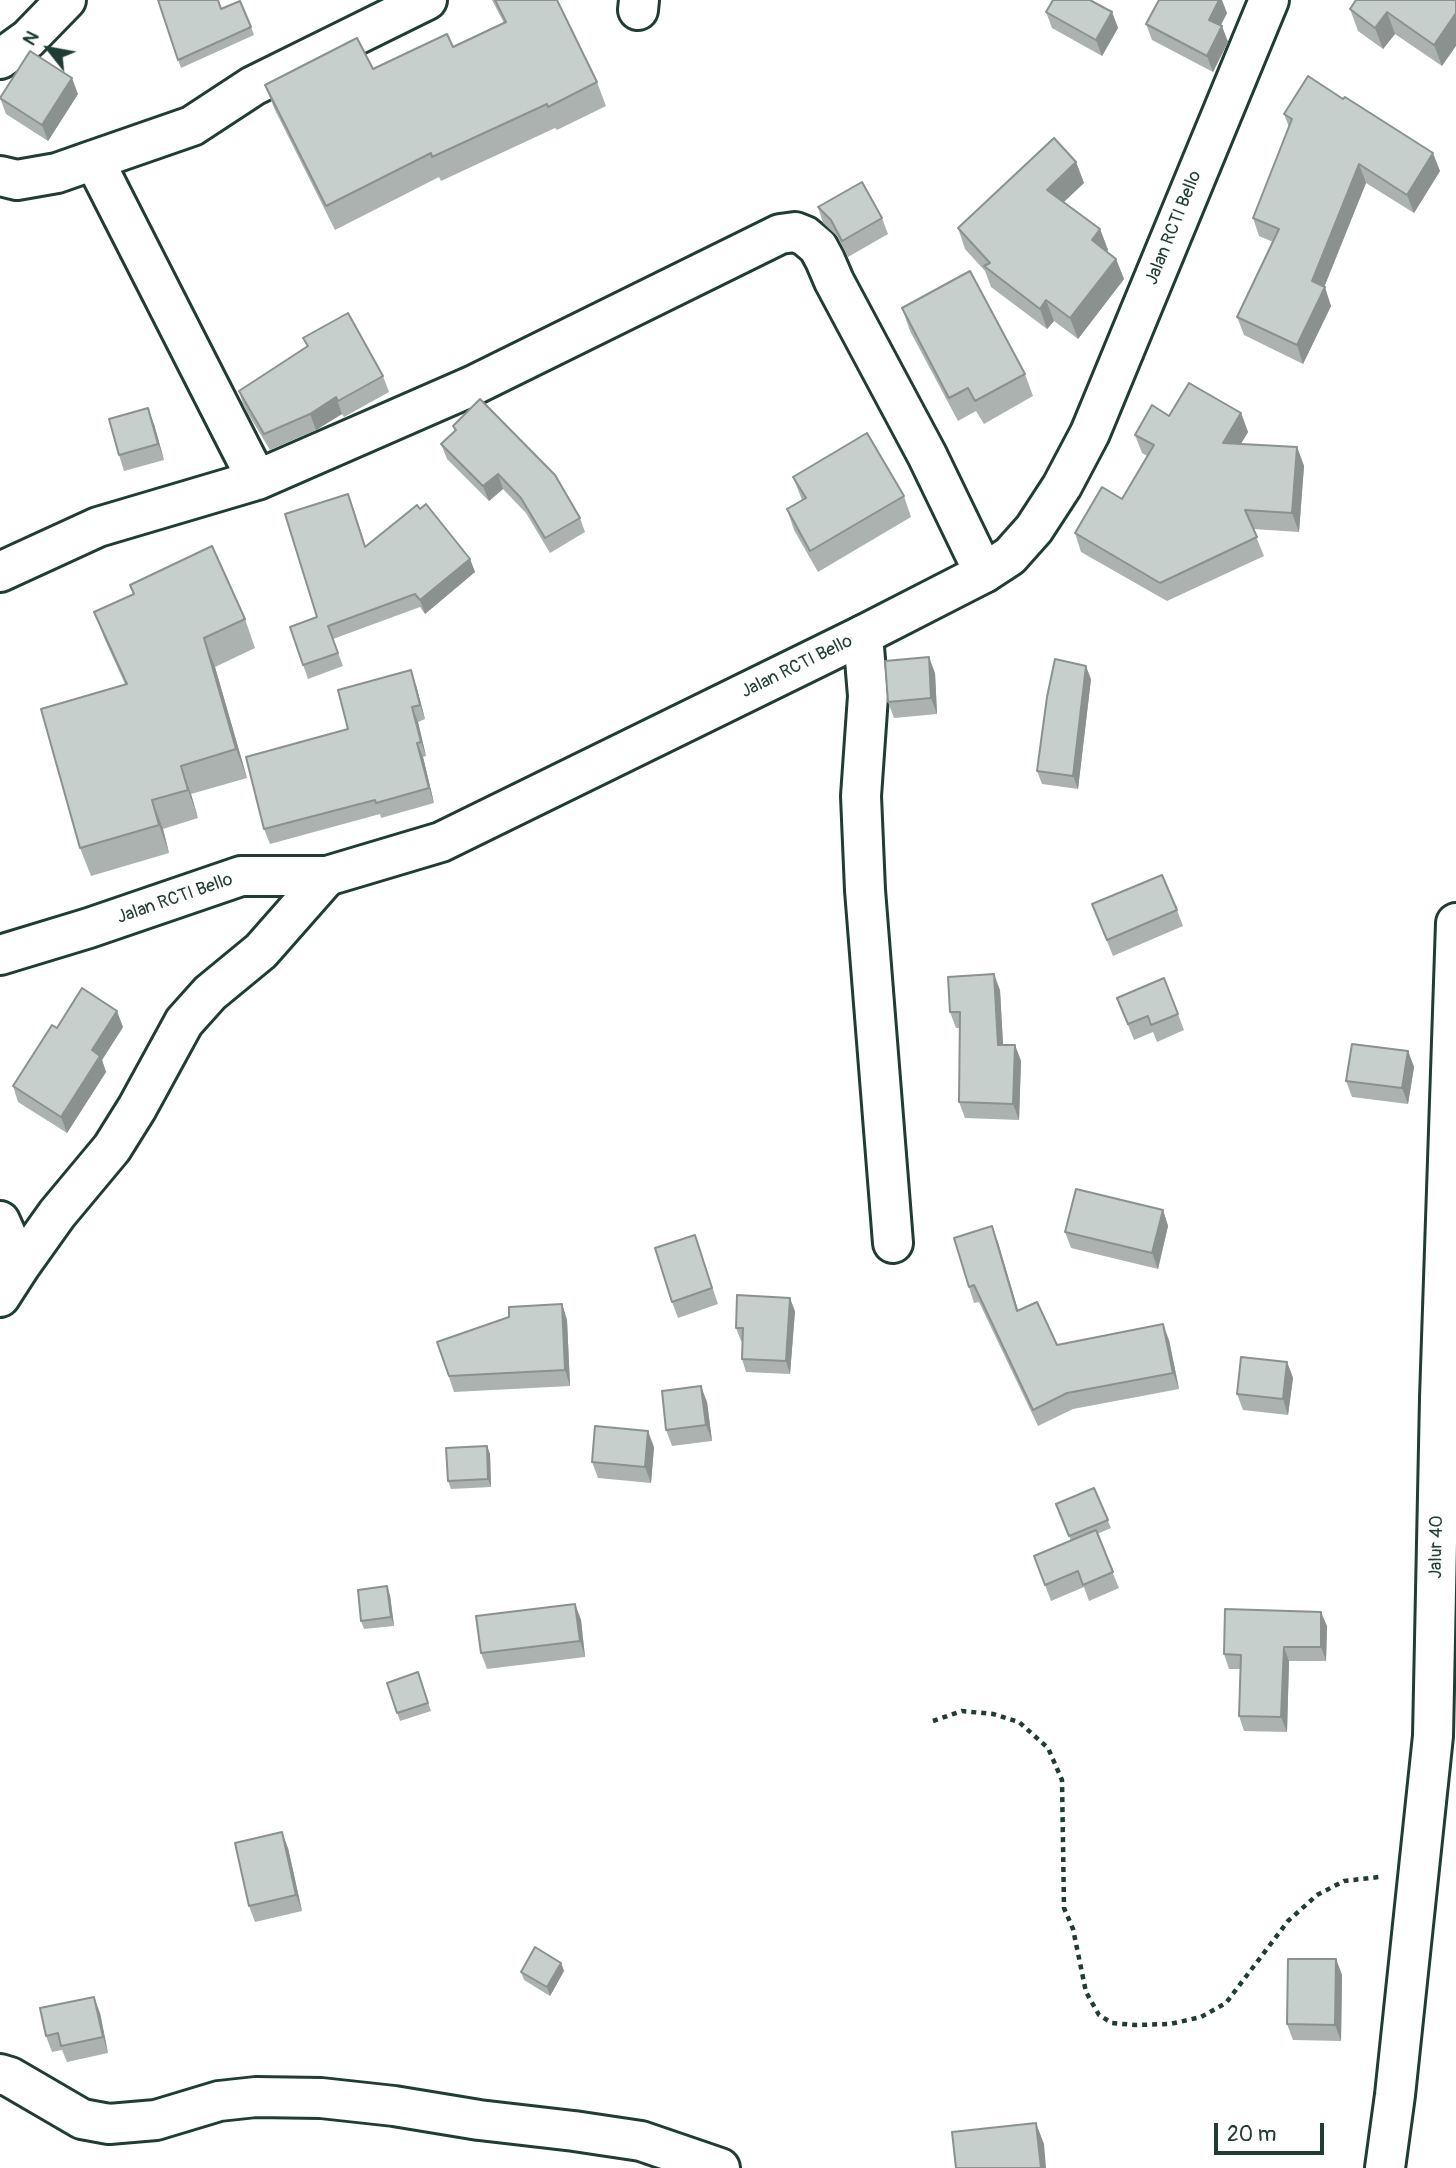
<!DOCTYPE html>
<style>
body{margin:0}
#map{position:relative;width:1456px;height:2168px;overflow:hidden;background:#fff;font-family:Pangolin,sans-serif}
canvas{display:block}
.north{position:absolute;left:14px;top:14px;width:70px;height:70px;-webkit-text-stroke:5px #fff;paint-order:stroke;rotate:301deg;font-size:19px;font-weight:700;line-height:28px;text-align:center;color:#1f3d34}
.north::after{content:'';display:block;margin:auto;width:24px;height:32px;background:#1f3d34;clip-path:polygon(50% 0,100% 100%,50% 72%,0 100%)}
.scale{position:absolute;left:1214px;top:2123px;width:110px;height:32px;box-sizing:border-box;border:4px solid #1f3d34;border-top:0;padding-left:9px;font-size:21px;line-height:24px;white-space:nowrap;color:#1f3d34;-webkit-text-stroke:5px #fff;paint-order:stroke}
</style>
<div id="map">
<canvas width="1456" height="2168"></canvas>
<div class="north">N</div>
<div class="scale">20 m</div>
</div>
<script>
const c = document.querySelector('canvas').getContext('2d');
c.lineJoin = 'round';
function toPath(rows) {
  const path = new Path2D();
  for (const r of rows) {
    path.moveTo(r[0], r[1]);
    for (let i = 2; i < r.length; i += 2) path.lineTo(r[i], r[i + 1]);
  }
  return path;
}
function stroke(path, color, width, dash) {
  c.strokeStyle = color;
  c.lineWidth = width;
  c.lineCap = dash ? 'butt' : 'round';
  c.setLineDash(dash || []);
  c.stroke(path);
}
function fillPath(path, color) {
  c.fillStyle = color;
  c.fill(path, 'evenodd');
}
function write(font, color, halo, rows, align = 'center') {
  c.font = font + ' Pangolin,sans-serif';
  c.lineWidth = 7;
  c.setLineDash([]);
  c.textBaseline = 'middle';
  c.strokeStyle = halo;
  c.fillStyle = color;
  for (const [text, x, y, turn = 0] of rows) {
    c.save();
    c.translate(x, y);
    c.rotate((+turn || 0) * Math.PI / 180);
    c.textAlign = isNaN(turn) ? turn : align;
    if (halo) c.strokeText(text, 0, 0);
    c.fillText(text, 0, 0);
    c.restore();
  }
}
const street = toPath([
 [638,10,639,0],
 [0,59,28,39,66,0],
 [94,160,192,126,253,86,427,0],
 [0,176,17,180,57,173,94,160,257,480,472,386,780,234,795,232,805,236,818,247,825,260,834,281,927,455,984,573],
 [0,572,98,527,257,480],
 [863,635,868,696,861,796,865,890,893,1243],
 [0,1221,20,1266],
 [0,1297,20,1266,57,1214,112,1148,137,1108,184,1022,210,993,261,951,327,876],
 [0,2074,10,2077,82,2119,109,2124,156,2120,219,2101,256,2097,321,2098,394,2106,479,2120,574,2131,641,2141,720,2168]
]);
const secondary = toPath([
 [0,955,89,928,241,876,327,876,441,842,863,635,984,573,1010,556,1034,529,1062,486,1090,433,1269,0]
]);
const highway = toPath([
 [1385,2168,1395,2095,1433,1736,1440,1398,1456,923]
]);
stroke(street, '#1f3d34', 44);
stroke(secondary, '#1f3d34', 44);
stroke(highway, '#1f3d34', 44);
stroke(toPath([
 [933,1721,962,1711,993,1714,1019,1722,1048,1748,1062,1780,1064,1908,1073,1929,1086,1992,1099,2015,1112,2023,1135,2025,1170,2024,1201,2017,1226,2003,1288,1921,1317,1895,1344,1881,1379,1877]
]), '#1f3d34', 4.5, [5, 5]);
stroke(street, '#fff', 38);
stroke(secondary, '#fff', 38);
stroke(highway, '#fff', 38);
fillPath(toPath([
 [158,0,221,9,251,27,254,35,181,68],
 [492,0,557,0,597,82,606,106,557,130,555,128,441,181,439,177,335,230,274,108,265,85,373,69,453,47,504,23],
 [1456,0,1442,66,1395,34,1383,49,1358,31,1350,9],
 [1046,12,1112,12,1118,28,1102,56,1052,28],
 [1227,13,1221,25,1228,42,1213,72,1152,40,1146,24],
 [78,94,48,141,6,114,0,98],
 [1284,114,1440,171,1414,213,1366,183,1324,287,1331,306,1303,364,1244,335,1237,317,1273,242,1259,236,1253,218,1289,127],
 [1076,162,1084,183,1064,202,1100,229,1108,250,1107,251,1116,259,1124,279,1078,339,1054,321,1047,329,991,287,985,271,965,249,958,228],
 [818,207,882,218,888,234,848,257,837,236,823,223],
 [902,308,1025,374,1033,396,984,424,976,411,958,421,910,331],
 [303,338,383,376,389,392,344,417,342,414,316,430,270,450,244,407,239,391,307,347],
 [1241,413,1248,432,1241,444,1297,447,1304,466,1299,532,1253,529,1264,556,1167,601,1081,552,1075,533,1122,499,1147,456,1142,453,1135,435,1169,416],
 [154,424,164,460,124,471,119,455],
 [453,426,580,518,585,532,550,553,526,513,503,489,489,501,447,459,441,444,455,432],
 [793,477,904,496,911,517,818,572,794,530,787,509,802,500],
 [353,507,366,547,470,559,475,572,425,614,420,607,333,639,343,666,308,679,290,627,317,617],
 [130,585,245,619,255,648,215,667,247,778,191,794,198,818,163,829,169,853,91,876,80,848,125,684,105,640,94,612,133,594],
 [935,673,937,714,894,718,888,702],
 [1091,679,1078,789,1042,784,1037,771],
 [416,685,425,719,418,722,426,756,423,757,434,803,381,818,380,814,270,844,264,829,348,729],
 [1092,904,1177,910,1183,926,1113,956],
 [1000,990,1003,1045,1015,1045,1021,1061,1019,1120,965,1118,959,1102,960,1028,956,1028,950,1012],
 [1117,998,1178,1014,1184,1030,1157,1042,1153,1032,1134,1040],
 [123,1027,102,1060,106,1072,67,1133,18,1102,13,1086,57,1028],
 [1408,1051,1414,1067,1408,1104,1352,1097,1346,1081],
 [1163,1210,1168,1226,1158,1269,1071,1248,1065,1232],
 [992,1226,1018,1310,1057,1345,1169,1340,1179,1389,1073,1409,1038,1426,979,1302,974,1303,969,1287],
 [695,1235,718,1304,678,1318,672,1302],
 [562,1304,567,1320,570,1386,454,1392,437,1342],
 [795,1311,790,1374,746,1372,742,1359,743,1341,741,1341,736,1328],
 [1287,1362,1293,1378,1288,1415,1243,1410,1237,1394],
 [707,1402,712,1441,672,1446,666,1430],
 [487,1446,490,1454,491,1487,451,1489,448,1481],
 [654,1447,651,1483,598,1478,592,1462],
 [1094,1488,1111,1528,1097,1534,1119,1588,1089,1601,1084,1587,1051,1601,1034,1556,1071,1541,1056,1504],
 [390,1595,394,1626,364,1629,361,1621],
 [575,1604,581,1620,585,1657,487,1669,481,1653],
 [1327,1626,1326,1661,1289,1661,1287,1732,1244,1731,1239,1716,1240,1669,1229,1669,1224,1654],
 [418,1672,431,1711,400,1721,387,1683],
 [288,1848,302,1911,255,1922,249,1906],
 [1336,1959,1342,1975,1341,2041,1293,2040,1287,2024],
 [561,1963,564,1971,550,1996,524,1980,521,1972],
 [100,2013,108,2053,67,2062,62,2050,52,2052,46,2036]
]), '#abb2af');
fillPath(toPath([
 [1219,0,1222,0,1227,13,1215,36,1209,20],
 [1112,12,1118,28,1102,56,1096,40],
 [1387,12,1395,34,1383,49,1375,28],
 [1456,13,1456,46,1442,66,1434,45],
 [1222,26,1228,42,1213,72,1207,56],
 [72,78,78,94,48,141,42,125],
 [1433,153,1440,171,1414,213,1407,195],
 [1076,162,1084,183,1055,210,1047,190],
 [1359,164,1366,183,1319,300,1312,281],
 [1100,229,1108,250,1100,261,1092,240],
 [1116,259,1124,279,1078,339,1070,318],
 [1325,287,1331,306,1303,364,1297,345],
 [1046,300,1054,321,1047,329,1040,309],
 [336,397,342,414,316,430,310,414],
 [148,408,154,424,164,460,158,444],
 [1241,413,1248,432,1230,461,1223,443],
 [1297,447,1304,466,1299,532,1292,513],
 [498,474,503,489,489,501,483,486],
 [470,559,475,572,425,614,420,600],
 [204,638,215,667,247,778,236,749],
 [929,657,935,673,937,714,931,698],
 [1086,666,1091,679,1078,789,1073,776],
 [411,670,416,685,425,719,420,705],
 [412,707,418,722,426,756,421,742],
 [417,743,423,757,434,803,429,788],
 [181,766,191,794,198,818,188,790],
 [152,800,163,829,169,853,159,825],
 [994,974,1000,990,1004,1061,998,1045],
 [117,1011,123,1027,102,1060,106,1072,67,1133,61,1117,92,1050],
 [1015,1045,1021,1061,1019,1120,1013,1104],
 [1408,1051,1414,1067,1408,1104,1402,1088],
 [1163,1210,1168,1226,1158,1269,1152,1253],
 [992,1226,998,1242,1023,1327,1017,1311],
 [790,1298,795,1311,790,1374,786,1361],
 [562,1304,567,1320,570,1386,565,1370],
 [1163,1324,1169,1340,1179,1389,1173,1373],
 [1287,1362,1293,1378,1288,1415,1283,1399],
 [701,1386,707,1402,712,1441,706,1425],
 [648,1431,654,1447,651,1483,645,1467],
 [487,1446,490,1454,491,1487,488,1479],
 [387,1586,390,1595,394,1626,391,1617],
 [575,1604,581,1620,585,1657,580,1641],
 [1321,1612,1327,1626,1326,1661,1321,1647],
 [1284,1647,1289,1661,1287,1732,1281,1717],
 [282,1832,288,1848,302,1911,296,1895],
 [1336,1959,1342,1975,1341,2041,1335,2025],
 [561,1963,564,1971,550,1996,547,1987],
 [94,1997,100,2013,108,2053,103,2037],
 [1036,2123,1044,2144,1046,2168,1041,2168]
]), '#8b918f');
const building = toPath([
 [158,0,218,0,221,9,240,1,251,27,178,60,158,0],
 [495,0,557,0,597,82,548,107,547,104,432,157,431,153,326,206,265,85,357,38,373,69,447,34,453,47,506,22,495,0],
 [1053,0,1090,0,1112,12,1096,40,1046,12,1053,0],
 [1159,0,1219,0,1209,20,1222,26,1207,56,1146,24,1159,0],
 [1356,0,1456,0,1456,13,1434,45,1387,12,1375,28,1350,9,1356,0],
 [30,51,72,78,42,125,0,98,30,51],
 [1308,76,1343,99,1345,97,1433,153,1407,195,1359,164,1312,281,1325,287,1297,345,1237,317,1279,229,1253,218,1292,119,1284,114,1308,76],
 [1054,138,1076,162,1047,190,1100,229,1092,240,1116,259,1070,318,1046,300,1040,309,984,266,990,263,958,228,1054,138],
 [862,182,882,218,842,241,831,220,818,207,862,182],
 [970,271,1025,374,975,401,968,388,949,398,902,308,970,271],
 [348,313,383,376,338,401,336,397,310,414,264,434,239,391,308,346,303,338,348,313],
 [1189,383,1241,413,1223,443,1297,447,1292,513,1245,510,1257,537,1160,583,1075,533,1102,487,1122,499,1154,445,1135,435,1152,405,1169,416,1189,383],
 [480,399,555,475,580,518,545,538,521,498,498,474,483,486,441,444,456,430,453,426,480,399],
 [148,408,158,444,119,455,109,419,148,408],
 [867,433,904,496,810,551,787,509,806,498,793,477,867,433],
 [348,494,365,547,417,505,420,509,426,504,470,559,420,600,415,594,328,626,338,653,303,665,290,627,317,617,285,514,348,494],
 [212,546,245,619,204,638,236,749,181,766,188,790,152,800,159,825,80,848,41,709,127,684,94,612,134,594,130,585,212,546],
 [929,657,931,698,888,702,885,661,929,657],
 [1055,659,1086,666,1073,776,1037,771,1047,697,1055,659],
 [411,670,420,705,412,707,421,742,417,743,429,788,376,803,375,800,264,829,246,757,348,729,338,690,411,670],
 [1162,875,1177,910,1107,940,1092,904,1162,875],
 [994,974,998,1045,1015,1045,1013,1104,959,1102,960,1012,950,1012,948,977,994,974],
 [1164,978,1178,1014,1151,1025,1148,1016,1128,1024,1117,998,1164,978],
 [82,988,117,1011,92,1050,100,1056,61,1117,13,1086,52,1025,57,1028,82,988],
 [1352,1044,1408,1051,1402,1088,1346,1081,1352,1044],
 [1076,1189,1163,1210,1152,1253,1065,1232,1076,1189],
 [992,1226,1017,1311,1037,1302,1057,1345,1163,1324,1173,1373,1067,1393,1033,1410,974,1285,969,1287,954,1238,992,1226],
 [695,1235,712,1288,672,1302,655,1248,695,1235],
 [737,1295,790,1298,786,1361,742,1359,743,1328,736,1328,737,1295],
 [562,1304,565,1370,449,1376,437,1342,509,1317,509,1307,562,1304],
 [1241,1357,1287,1362,1283,1399,1237,1394,1241,1357],
 [701,1386,706,1425,666,1430,662,1391,701,1386],
 [595,1426,648,1431,645,1467,592,1462,595,1426],
 [487,1446,488,1479,448,1481,446,1448,487,1446],
 [1094,1488,1108,1520,1069,1536,1056,1504,1094,1488],
 [1096,1530,1113,1572,1083,1585,1078,1571,1045,1585,1034,1556,1096,1530],
 [387,1586,391,1617,361,1621,358,1590,387,1586],
 [575,1604,580,1641,481,1653,476,1616,575,1604],
 [1225,1609,1321,1612,1321,1647,1284,1647,1281,1717,1239,1716,1241,1655,1224,1654,1225,1609],
 [418,1672,428,1703,397,1713,387,1683,418,1672],
 [282,1832,296,1895,249,1906,235,1843,282,1832],
 [535,1947,561,1963,547,1987,521,1972,535,1947],
 [1288,1959,1336,1959,1335,2025,1287,2024,1288,1959],
 [94,1997,103,2037,61,2046,58,2033,46,2036,40,2008,94,1997],
 [1036,2123,1041,2168,956,2168,952,2132,1036,2123]
]);
fillPath(building, '#c7cfcc');
stroke(building, '#8b918f', 2);
write('18px', '#1f3d34', '#fff', [
 ["Jalan RCTI Bello",1174,228,-68],
 ["Jalan RCTI Bello",797,667,-26],
 ["Jalan RCTI Bello",175,899,-19],
 ["Jalur 40",1437,1547,-89]
]);
</script>
